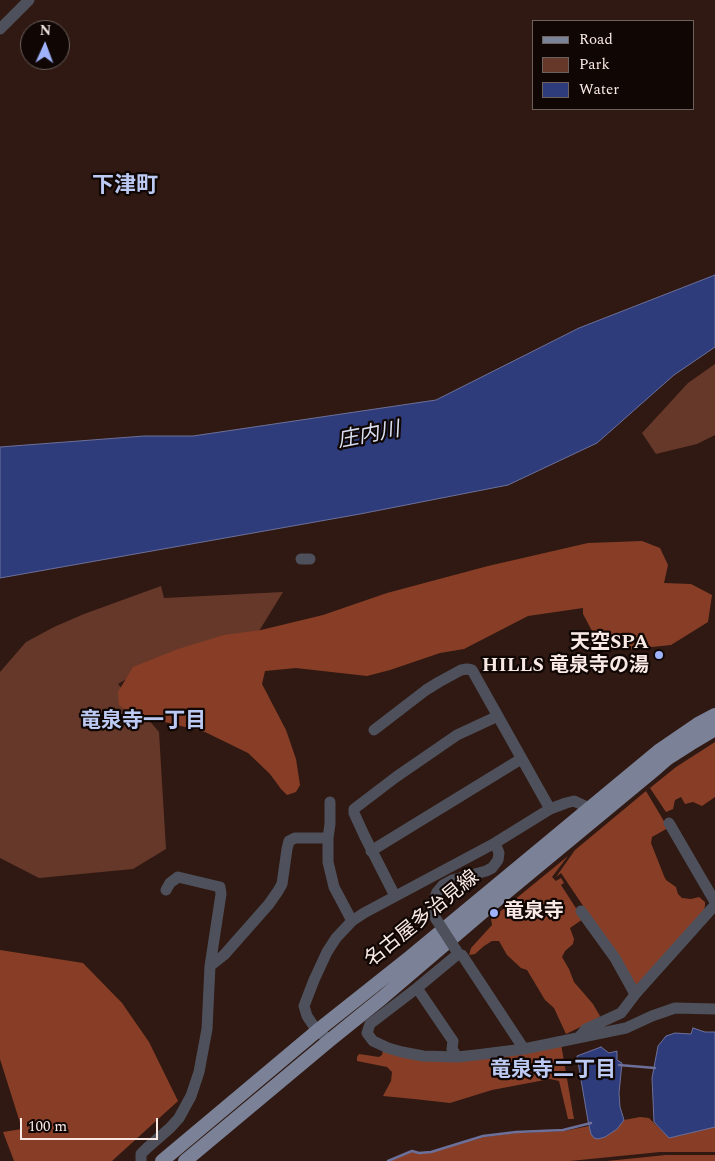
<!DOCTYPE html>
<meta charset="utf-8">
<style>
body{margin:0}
#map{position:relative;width:715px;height:1161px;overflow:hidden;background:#2f1912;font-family:Spectral,serif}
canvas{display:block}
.legend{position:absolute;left:532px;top:20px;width:162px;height:90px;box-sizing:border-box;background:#100705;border:1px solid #6d615e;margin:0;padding:6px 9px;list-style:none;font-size:15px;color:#f9e9e4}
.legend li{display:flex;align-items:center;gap:10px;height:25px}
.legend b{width:25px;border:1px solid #6d615e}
.north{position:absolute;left:20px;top:20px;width:50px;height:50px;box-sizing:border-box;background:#100705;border:1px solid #6d615e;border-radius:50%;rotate:2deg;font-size:14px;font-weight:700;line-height:20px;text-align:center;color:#f9e9e4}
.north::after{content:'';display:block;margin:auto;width:18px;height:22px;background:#9fb3fd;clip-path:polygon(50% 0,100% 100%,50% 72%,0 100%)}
.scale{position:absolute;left:20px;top:1118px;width:138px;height:22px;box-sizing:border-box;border:2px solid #f9e9e4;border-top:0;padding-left:6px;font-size:15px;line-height:18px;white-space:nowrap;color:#f9e9e4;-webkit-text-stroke:4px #100705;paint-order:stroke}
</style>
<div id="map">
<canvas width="715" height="1161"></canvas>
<ul class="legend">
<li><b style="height:6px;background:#7b8297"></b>Road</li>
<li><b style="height:14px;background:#663829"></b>Park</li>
<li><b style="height:14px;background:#2f3c7b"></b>Water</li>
</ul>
<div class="north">N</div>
<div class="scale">100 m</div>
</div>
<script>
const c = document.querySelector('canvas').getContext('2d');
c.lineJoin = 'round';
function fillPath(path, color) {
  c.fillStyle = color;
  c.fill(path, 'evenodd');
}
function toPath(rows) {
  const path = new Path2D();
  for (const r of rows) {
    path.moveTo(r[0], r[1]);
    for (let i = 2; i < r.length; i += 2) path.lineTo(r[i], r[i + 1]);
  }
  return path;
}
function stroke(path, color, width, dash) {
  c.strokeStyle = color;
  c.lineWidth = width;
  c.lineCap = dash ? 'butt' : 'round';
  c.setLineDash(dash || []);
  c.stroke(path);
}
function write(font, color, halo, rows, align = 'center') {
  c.font = font + ' Spectral,"Noto Sans JP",serif';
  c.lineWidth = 4.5;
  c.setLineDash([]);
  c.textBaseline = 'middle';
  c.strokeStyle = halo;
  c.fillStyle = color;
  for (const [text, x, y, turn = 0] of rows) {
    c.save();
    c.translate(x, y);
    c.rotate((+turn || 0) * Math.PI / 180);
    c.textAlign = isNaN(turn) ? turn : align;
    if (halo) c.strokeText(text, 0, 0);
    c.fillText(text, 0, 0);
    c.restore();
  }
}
fillPath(toPath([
 [715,364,715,435,697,444,656,454,642,433,688,383],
 [161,586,164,598,283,592,256,636,150,665,118,684,159,732,166,849,133,869,39,878,0,858,0,672,26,642,54,627,84,614]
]), '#663829');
fillPath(toPath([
 [642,541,660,548,668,565,664,583,691,584,712,595,708,622,671,645,623,650,598,642,583,614,583,608,528,616,464,649,440,653,390,670,367,676,296,668,265,671,262,684,286,730,296,759,300,785,296,792,287,795,281,789,270,774,248,753,205,732,137,715,126,710,119,705,118,692,133,667,178,649,224,635,261,630,323,615,387,593,488,566,588,543],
 [715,742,715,797,702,806,693,802,685,804,681,797,675,800,673,809,666,812,650,788,676,767],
 [646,791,668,828,652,837,651,843,664,876,666,880,676,887,678,894,682,898,691,899,699,897,705,902,705,906,703,913,637,986,561,873,556,877,575,850],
 [568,856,552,877,556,881,561,878,564,883,561,885,583,919,570,928,574,939,573,944,565,951,562,957,569,969,574,982,593,1004,600,1016,599,1018,566,1034,554,1008,545,1000,527,970,521,968,507,955,499,941,492,941,484,946,475,954,469,955,471,948,492,925,491,919],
 [0,950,83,963,122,1003,149,1042,178,1101,112,1161,14,1161,3,1132,22,1129,0,1059],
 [561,1044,574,1119,568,1119,559,1081,550,1079,492,1090,450,1103,414,1099,383,1096,391,1081,392,1072,387,1067,357,1061,357,1057,359,1054,379,1057,382,1055,383,1050,406,1057],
 [640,1117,649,1118,669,1138,715,1127,715,1152,660,1152,570,1161,390,1161,412,1152,419,1154,432,1152,484,1137,515,1133,564,1131,589,1126,591,1134,608,1135,617,1129,624,1120],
 [666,1155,715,1155,715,1161,607,1161]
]), '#883e26');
const water = toPath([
 [715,275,715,347,674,375,597,443,508,485,360,514,0,578,0,447,144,436,193,436,436,400,579,328,715,275],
 [693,1028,705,1032,715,1032,715,1127,669,1138,654,1122,652,1078,658,1046,666,1036,675,1033,691,1034,693,1028],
 [601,1047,609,1053,617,1051,617,1060,622,1063,619,1093,620,1107,624,1120,617,1129,605,1137,598,1139,594,1138,591,1134,588,1121,577,1056,601,1047]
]);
fillPath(water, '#2f3c7b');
stroke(water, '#6c709a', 1);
stroke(toPath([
 [619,1065,655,1068],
 [388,1161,412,1151,419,1153,431,1152,483,1136,516,1132,563,1130,591,1123]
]), '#6c709a', 2.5);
stroke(toPath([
 [0,29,29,0],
 [301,559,310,559],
 [374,730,426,690,439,682,461,670,467,669,472,670,550,809],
 [330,802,330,824,328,838,328,862,334,887,352,921],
 [669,823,715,902],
 [371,851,521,759],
 [395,896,365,837,354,813,354,809,396,777,457,735,498,716],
 [581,911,615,958,635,994],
 [436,919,433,912,433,903,437,892,443,885,452,880,486,871,492,868,498,860,499,853,495,843],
 [456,950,458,954,462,955,524,1049],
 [458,954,417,988,370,1024,367,1033,373,1041,388,1048,402,1052,423,1056,457,1057,476,1055,524,1049,626,1028,652,1016,675,1008,715,1009],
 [210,966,224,955,269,904,278,891,282,884,287,849,289,841,295,838,328,838],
 [417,988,453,1041,452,1049,457,1057],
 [580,1036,586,1029,621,1013,637,992,715,905],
 [330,1040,317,1031,307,1016,304,1006,314,980,327,952,336,938,352,921,364,913,495,843,550,809,566,803,574,801,589,808],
 [141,1161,141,1154,147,1148,170,1128,179,1118,191,1096,199,1072,207,1029,210,966,221,894,220,887,178,877,170,883,166,890]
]), '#4e515b', 11);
stroke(toPath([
 [162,1161,317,1031,409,958,660,750,698,724,715,715],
 [185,1161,330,1040,382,998,491,905,654,770,668,758,690,744,715,729]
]), '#7b8297', 14);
stroke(toPath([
 [436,919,456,950]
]), '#4e515b', 11);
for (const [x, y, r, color] of [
 [659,655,5,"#9fb3fd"],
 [494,913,5,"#9fb3fd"]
]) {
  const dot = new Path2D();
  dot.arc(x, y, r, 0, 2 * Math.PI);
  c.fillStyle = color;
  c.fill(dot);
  stroke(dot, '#100705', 2);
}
write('bold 20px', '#f9e9e4', '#100705', [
 ["天空SPA",649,644],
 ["HILLS 竜泉寺の湯",649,667],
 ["竜泉寺",504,913,"left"]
], 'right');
write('20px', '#f9e9e4', '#100705', [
 ["名古屋多治見線",423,920,-39]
]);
write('italic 21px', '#d8def1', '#100705', [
 ["庄内川",369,437,-11]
]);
write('bold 21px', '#bcc9f2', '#100705', [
 ["竜泉寺一丁目",143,723],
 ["竜泉寺二丁目",553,1072]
]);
write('bold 22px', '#bcc9f2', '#100705', [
 ["下津町",125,188]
]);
</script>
